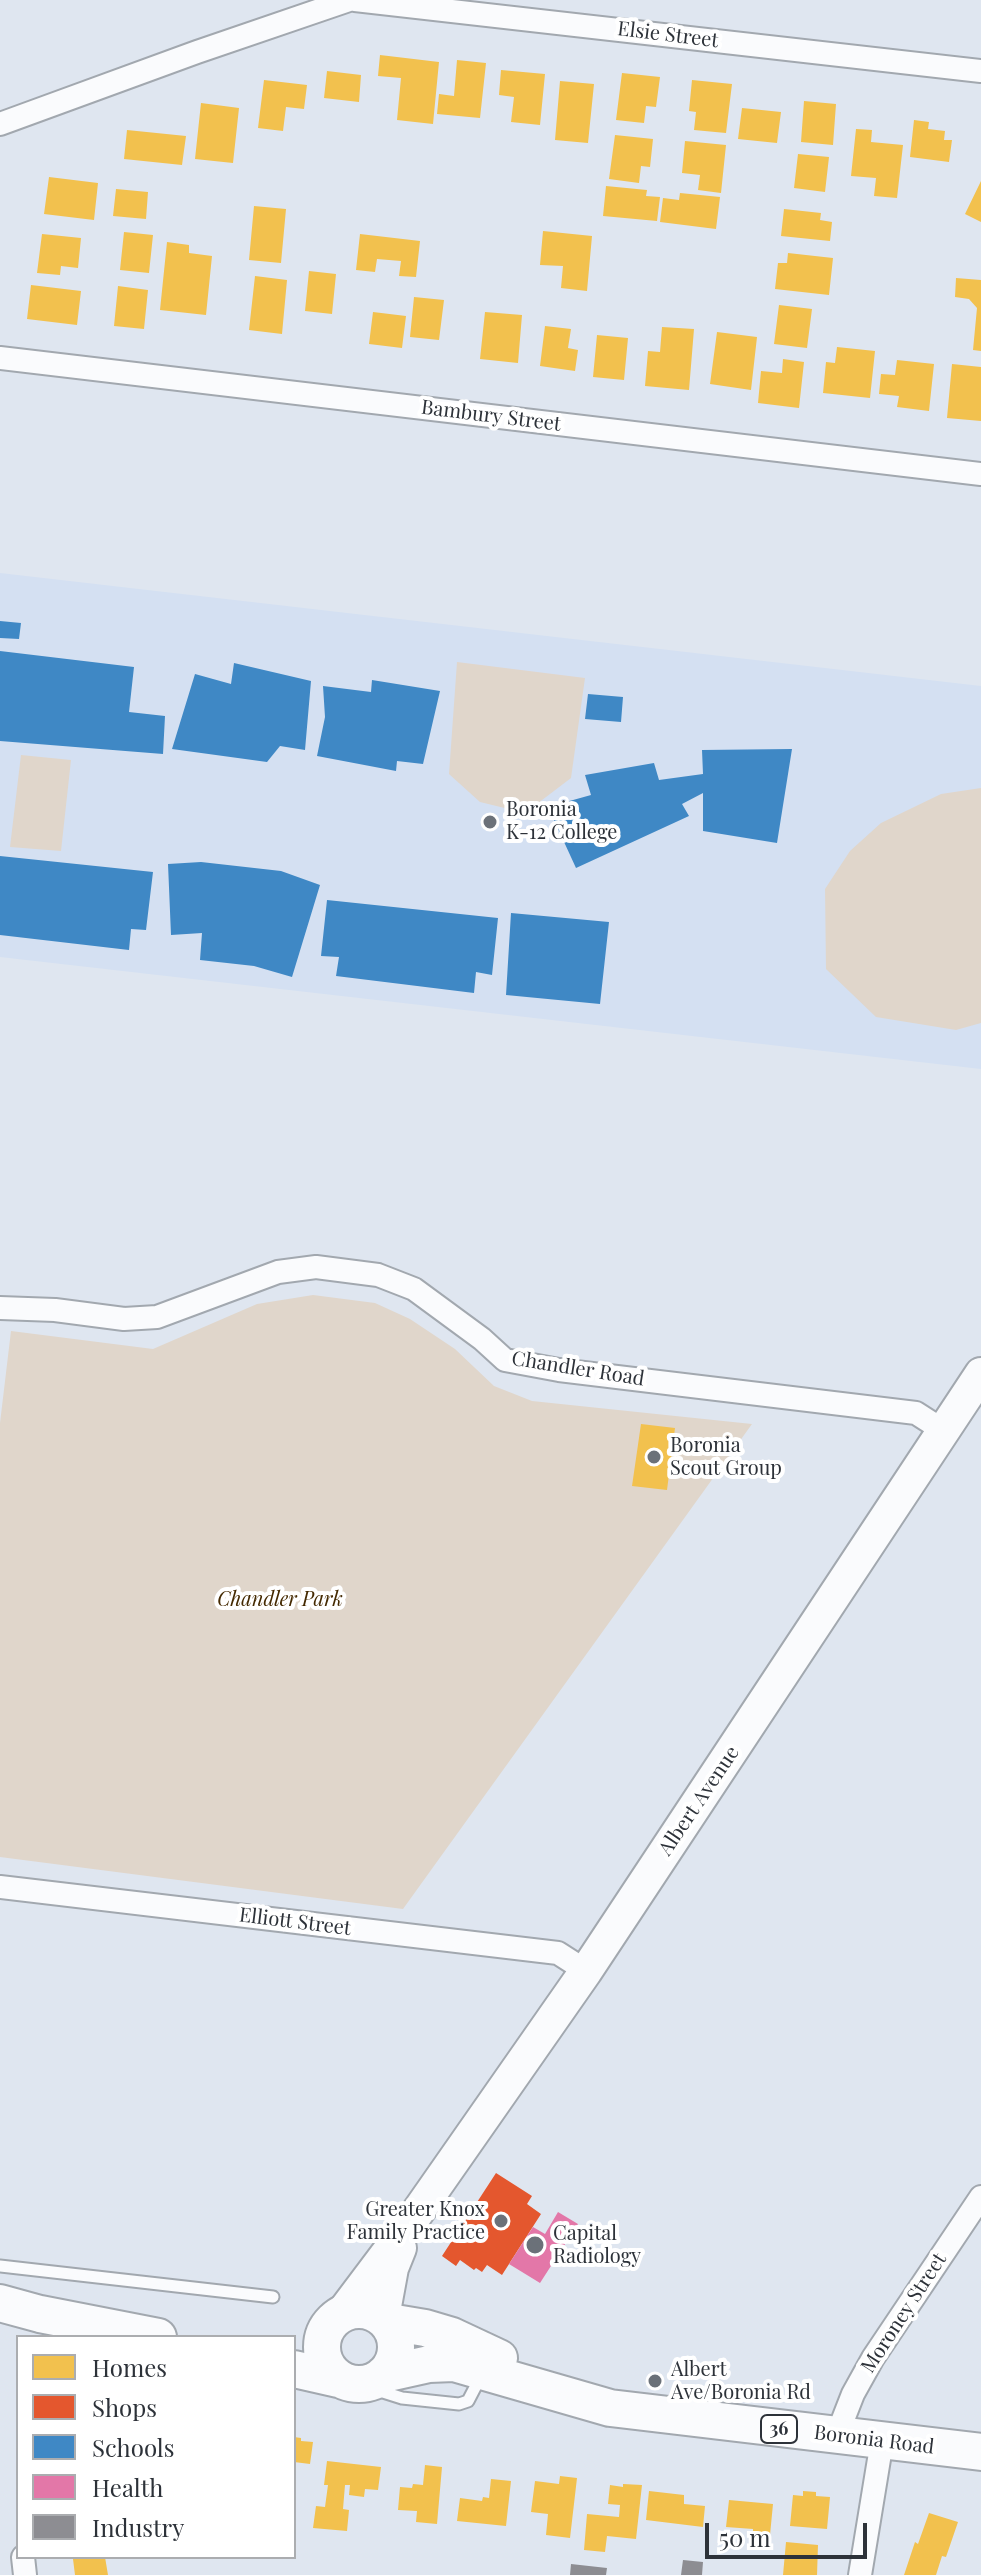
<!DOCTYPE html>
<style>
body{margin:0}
#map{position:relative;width:981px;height:2575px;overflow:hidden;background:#dfe6f0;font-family:"Playfair Display",serif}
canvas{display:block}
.legend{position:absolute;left:16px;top:2335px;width:280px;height:224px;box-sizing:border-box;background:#fff;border:2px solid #abadb0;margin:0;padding:10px 14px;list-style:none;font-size:24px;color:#2d3239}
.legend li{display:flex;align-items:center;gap:16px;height:40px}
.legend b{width:40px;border:2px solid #abadb0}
.scale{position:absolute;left:705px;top:2523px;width:162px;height:36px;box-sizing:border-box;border:4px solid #2d3239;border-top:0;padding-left:10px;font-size:24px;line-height:28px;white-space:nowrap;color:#2d3239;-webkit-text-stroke:6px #fff;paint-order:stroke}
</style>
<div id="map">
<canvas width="981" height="2575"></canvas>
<ul class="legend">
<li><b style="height:22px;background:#f2c14e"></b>Homes</li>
<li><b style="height:22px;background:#e4572e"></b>Shops</li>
<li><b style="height:22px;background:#3f88c5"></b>Schools</li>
<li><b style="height:22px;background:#e377a8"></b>Health</li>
<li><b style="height:22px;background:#8d8d92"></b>Industry</li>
</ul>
<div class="scale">50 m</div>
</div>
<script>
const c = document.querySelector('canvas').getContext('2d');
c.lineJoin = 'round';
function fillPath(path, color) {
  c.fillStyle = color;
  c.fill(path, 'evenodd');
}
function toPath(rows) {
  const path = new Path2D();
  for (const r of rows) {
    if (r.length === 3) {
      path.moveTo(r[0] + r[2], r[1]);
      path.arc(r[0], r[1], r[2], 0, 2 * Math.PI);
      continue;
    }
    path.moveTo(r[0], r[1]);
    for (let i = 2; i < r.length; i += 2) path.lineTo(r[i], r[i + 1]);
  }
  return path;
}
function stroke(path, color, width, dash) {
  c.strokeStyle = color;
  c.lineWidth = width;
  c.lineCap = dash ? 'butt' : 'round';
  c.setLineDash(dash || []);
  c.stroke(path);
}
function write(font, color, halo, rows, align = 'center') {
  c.font = font + ' "Playfair Display",serif';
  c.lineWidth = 8;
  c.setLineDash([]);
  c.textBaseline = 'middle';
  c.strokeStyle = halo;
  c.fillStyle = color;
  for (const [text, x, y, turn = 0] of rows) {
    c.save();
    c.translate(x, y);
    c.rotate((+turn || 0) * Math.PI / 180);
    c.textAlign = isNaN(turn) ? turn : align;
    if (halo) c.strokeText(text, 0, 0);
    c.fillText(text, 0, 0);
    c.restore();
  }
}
fillPath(toPath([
 [0,573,981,686,981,1069,0,957]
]), '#d4e0f2');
fillPath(toPath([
 [457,662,585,678,571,778,525,813,480,802,449,774],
 [21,755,71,760,61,851,10,847],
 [981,788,981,1023,956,1030,876,1017,826,969,825,889,850,851,881,823,941,794],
 [313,1295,375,1303,410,1319,455,1349,494,1386,532,1401,752,1424,403,1909,0,1857,0,1423,11,1331,153,1349,257,1304]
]), '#e0d6cb');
fillPath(toPath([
 [380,55,439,62,433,124,397,120,401,78,378,76],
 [457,60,486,63,480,118,437,114,439,94,454,96],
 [501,70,545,74,540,125,511,122,514,97,499,95],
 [327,71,361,75,359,102,324,98],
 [622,73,660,77,656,107,646,106,644,123,616,120],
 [264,80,307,85,304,109,286,107,283,131,258,128],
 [692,80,732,84,726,133,694,130,696,112,689,111],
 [560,81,594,84,588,143,555,140],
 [804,101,836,104,833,145,801,142],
 [201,103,239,108,233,163,195,159],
 [742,108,781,112,777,143,738,139],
 [914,120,929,122,928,129,945,131,944,140,952,140,949,162,910,157],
 [856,129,872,130,871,142,903,145,897,198,874,196,876,178,851,176],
 [127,130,186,136,182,165,124,159],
 [615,135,653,139,650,167,641,166,639,183,609,179],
 [685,141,726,145,721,193,698,190,700,175,682,173],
 [798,154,829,157,825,192,794,188],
 [49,177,98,183,94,220,44,214],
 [981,181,981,222,965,214],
 [606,186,647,190,646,196,660,197,657,221,603,216],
 [116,189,148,192,146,219,113,216],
 [680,193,720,197,716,229,660,222,663,198,679,200],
 [254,206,286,209,281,263,249,260],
 [784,209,821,213,820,220,832,222,830,241,781,236],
 [543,231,592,236,587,291,561,288,563,266,540,265],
 [124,232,153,235,149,273,120,270],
 [42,234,81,238,78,268,61,266,60,275,37,273],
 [360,234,420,241,416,277,399,276,401,261,377,259,375,272,356,270],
 [167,242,189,245,189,253,212,256,206,315,160,310],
 [788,253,833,258,829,295,775,289,778,263,787,263],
 [309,271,336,274,332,314,305,311],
 [255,276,287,280,282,334,249,330],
 [956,278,981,280,981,351,973,350,977,308,969,299,955,297],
 [31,285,81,291,77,325,27,319],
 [118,286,148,290,144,329,114,326],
 [414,297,444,300,439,340,410,337],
 [779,305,812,309,807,348,774,344],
 [373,312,406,316,402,348,369,344],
 [485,312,522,315,518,363,480,359],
 [545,326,571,329,568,348,578,350,575,371,540,366],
 [662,327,694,329,689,390,645,386,648,351,660,352],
 [717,332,757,337,751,390,710,384],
 [597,335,628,338,624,380,593,377],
 [837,347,875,351,870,398,823,393,826,362,835,363],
 [783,359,804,362,799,408,758,403,761,371,782,373],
 [897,360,934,364,929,411,897,407,899,396,879,394,881,374,895,375],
 [952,364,981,367,981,421,947,418],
 [641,1424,675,1428,667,1490,632,1486],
 [294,2437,301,2438,301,2441,313,2442,310,2464,294,2462],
 [327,2461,381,2467,378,2490,365,2489,364,2497,349,2495,350,2485,345,2485,343,2509,349,2510,347,2531,313,2528,316,2506,325,2507,328,2485,324,2485],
 [425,2465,442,2467,437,2524,416,2522,417,2511,398,2510,400,2487,412,2488,413,2484,423,2485],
 [560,2476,577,2478,570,2538,546,2535,548,2514,531,2512,535,2481,559,2484],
 [491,2479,511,2481,506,2526,457,2521,460,2498,482,2501,483,2497,489,2498],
 [623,2484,642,2485,636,2539,607,2536,605,2552,584,2550,587,2514,619,2517,620,2505,608,2504,610,2485,623,2487],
 [649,2491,684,2495,684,2504,705,2506,703,2527,646,2520],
 [803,2491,816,2492,816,2496,830,2497,827,2529,790,2526,793,2495,803,2496],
 [729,2500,773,2504,770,2535,753,2533,753,2529,726,2527],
 [929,2513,958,2522,946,2557,942,2556,936,2575,904,2575,915,2542,918,2544],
 [786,2542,818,2545,817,2575,783,2575],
 [86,2557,105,2557,108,2575,75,2575,73,2559]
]), '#f2c14e');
fillPath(toPath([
 [496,2173,532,2196,527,2204,541,2214,502,2275,487,2265,482,2272,476,2268,474,2270,460,2260,456,2266,442,2256]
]), '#e4572e');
fillPath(toPath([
 [0,621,21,623,19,639,0,638],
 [0,651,134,667,129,712,165,716,163,754,0,741],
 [234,663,311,681,305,750,280,746,267,762,172,749,195,674,231,684],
 [372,680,440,691,423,764,397,761,396,771,317,756,325,717,323,686,371,692],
 [588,694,623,697,621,722,585,719],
 [792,749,777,843,703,831,703,793,682,804,689,816,576,868,548,807,591,795,585,775,654,763,659,780,703,774,702,750],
 [0,856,153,872,146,930,131,929,129,950,0,935],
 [201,862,281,871,320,885,292,977,254,966,200,960,202,933,171,935,168,864],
 [327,900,498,918,492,975,476,972,474,993,336,976,339,957,321,956],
 [511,913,609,922,600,1004,506,995]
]), '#3f88c5');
fillPath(toPath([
 [558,2212,578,2224,540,2283,509,2264,533,2227,545,2234]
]), '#e377a8');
fillPath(toPath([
 [683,2560,703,2562,702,2575,681,2575],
 [571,2564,607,2568,606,2575,570,2575]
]), '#8d8d92');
const service = toPath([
 [0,2266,273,2297],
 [361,2385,402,2398,459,2404,468,2401,481,2376]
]);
const minor = toPath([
 [355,0,981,71],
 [0,124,197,52,349,0],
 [0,358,981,474],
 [0,1308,55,1310,124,1319,157,1317,278,1272,316,1267,378,1275,414,1289,482,1339,505,1360,559,1370,916,1413,944,1431],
 [0,1887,558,1953,586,1971],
 [837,2435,853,2394,873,2358,981,2197],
 [23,2557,25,2575],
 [860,2575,882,2441]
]);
const secondary = toPath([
 [343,2312,410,2223,586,1971,981,1374],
 [383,2317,392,2268,400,2248]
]);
const primary = toPath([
 [0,2303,40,2314,158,2337],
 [359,2347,37],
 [389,2322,425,2328,452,2336,499,2358],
 [294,2369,338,2379],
 [384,2374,429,2364,454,2363,610,2408,981,2452]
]);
stroke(service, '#a2a8af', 15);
stroke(minor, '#a2a8af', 26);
stroke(secondary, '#a2a8af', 36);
stroke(primary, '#a2a8af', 40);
stroke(service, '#fafbfd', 11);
stroke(minor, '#fafbfd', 22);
stroke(secondary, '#fafbfd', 32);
stroke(primary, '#fafbfd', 36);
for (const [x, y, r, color] of [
 [490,822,8,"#6b7179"],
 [654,1457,8,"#6b7179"],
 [501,2221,8,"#6b7179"],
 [535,2245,10,"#6b7179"],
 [655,2381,8,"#6b7179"]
]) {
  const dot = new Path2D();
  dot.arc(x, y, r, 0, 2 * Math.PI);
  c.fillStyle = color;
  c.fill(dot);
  stroke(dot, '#fff', 3);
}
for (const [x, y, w] of [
 [779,2429,36]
]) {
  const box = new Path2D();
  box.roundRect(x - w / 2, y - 14, w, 28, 6);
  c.fillStyle = '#fff';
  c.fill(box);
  stroke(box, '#2d3239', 2);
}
write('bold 18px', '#2d3239', null, [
 ["36",779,2429]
]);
write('20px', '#2d3239', '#fff', [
 ["Elsie Street",668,35,7],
 ["Bambury Street",491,416,7],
 ["Chandler Road",578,1369,9],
 ["Albert Avenue",699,1801,-56],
 ["Elliott Street",295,1922,7],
 ["Moroney Street",904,2313,-57],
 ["Boronia Road",874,2440,7]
]);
write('20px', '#2d3239', '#fff', [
 ["Boronia",506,810],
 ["K-12 College",506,833],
 ["Boronia",670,1446],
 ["Scout Group",670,1469],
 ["Greater Knox",485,2210,"right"],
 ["Family Practice",485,2233,"right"],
 ["Capital",553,2234],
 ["Radiology",553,2257],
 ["Albert",671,2370],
 ["Ave/Boronia Rd",671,2393]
], 'left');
write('italic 20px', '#442901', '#fff', [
 ["Chandler Park",280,1600]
]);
</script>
